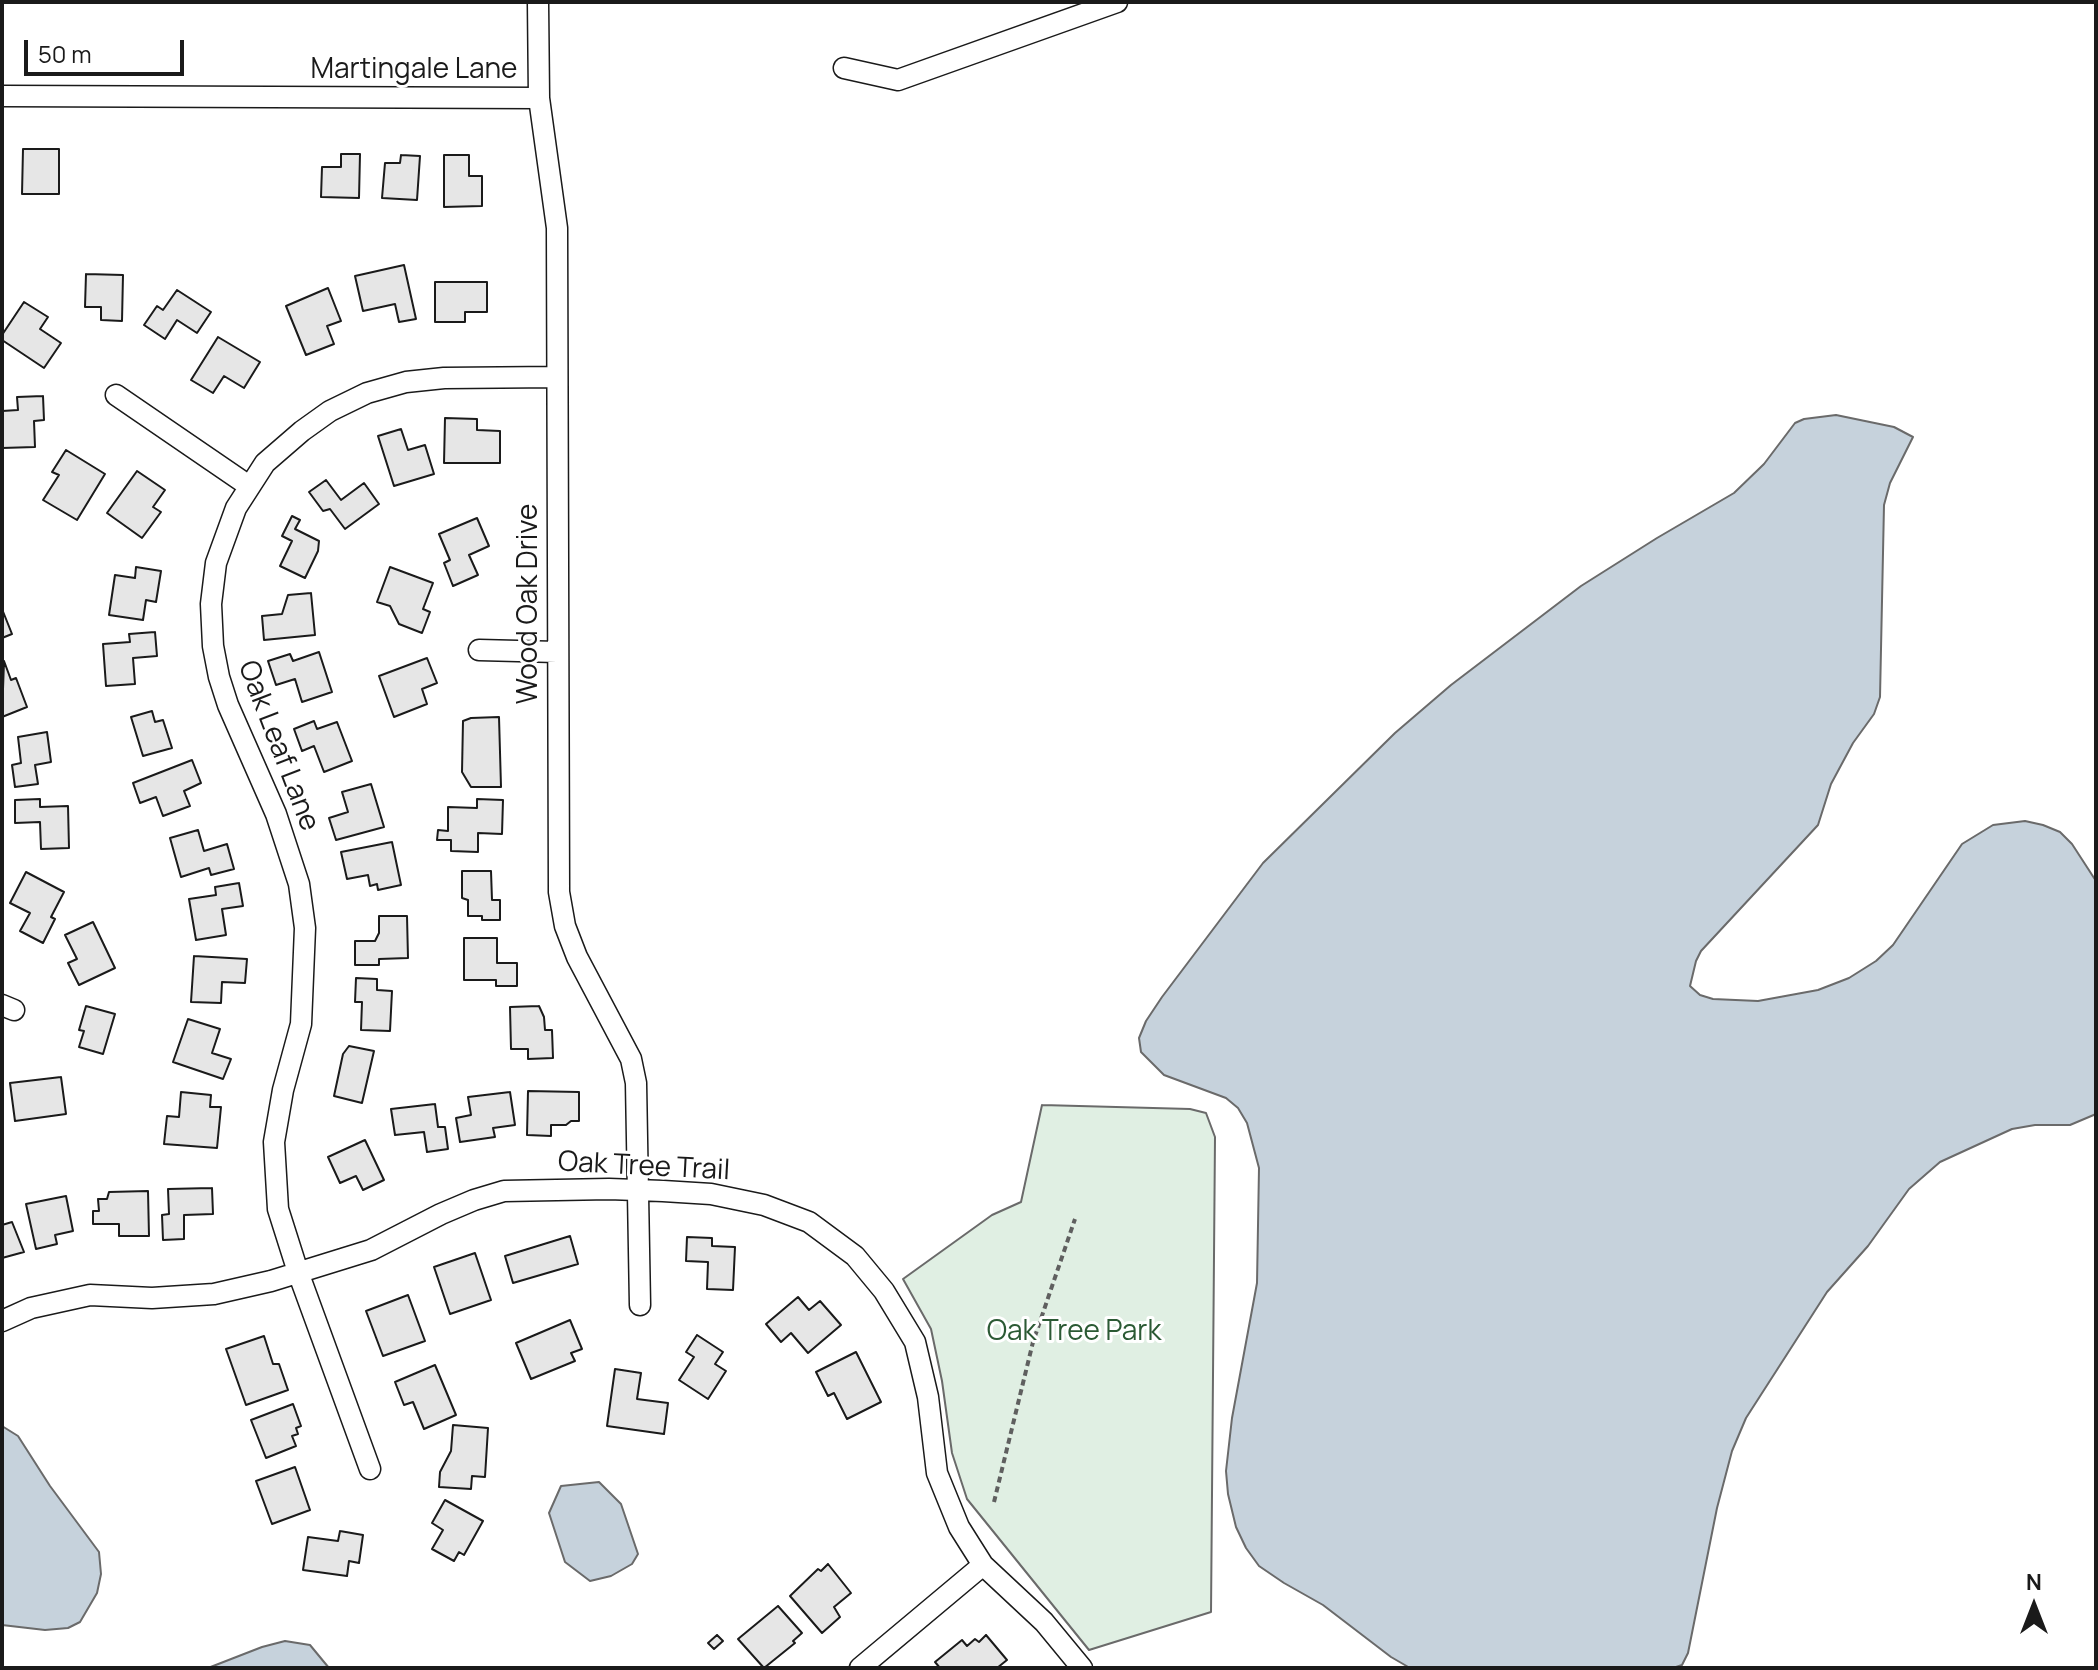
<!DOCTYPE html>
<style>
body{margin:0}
#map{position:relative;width:2098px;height:1670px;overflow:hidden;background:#fff;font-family:Manrope,sans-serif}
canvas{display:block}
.frame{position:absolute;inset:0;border:4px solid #1a1a1a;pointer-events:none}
.north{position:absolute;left:1994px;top:1566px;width:80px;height:80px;-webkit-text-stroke:6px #fff;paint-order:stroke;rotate:0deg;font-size:22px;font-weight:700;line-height:32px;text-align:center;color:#1a1a1a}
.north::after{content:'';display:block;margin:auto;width:28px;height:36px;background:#1a1a1a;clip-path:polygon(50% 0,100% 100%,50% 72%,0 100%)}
.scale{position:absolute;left:24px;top:40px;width:160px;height:36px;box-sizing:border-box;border:4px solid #1a1a1a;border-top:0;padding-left:10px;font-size:24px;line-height:28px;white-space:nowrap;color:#1a1a1a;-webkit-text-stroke:6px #fff;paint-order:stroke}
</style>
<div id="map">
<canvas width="2098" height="1670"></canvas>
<div class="frame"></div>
<div class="north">N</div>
<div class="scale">50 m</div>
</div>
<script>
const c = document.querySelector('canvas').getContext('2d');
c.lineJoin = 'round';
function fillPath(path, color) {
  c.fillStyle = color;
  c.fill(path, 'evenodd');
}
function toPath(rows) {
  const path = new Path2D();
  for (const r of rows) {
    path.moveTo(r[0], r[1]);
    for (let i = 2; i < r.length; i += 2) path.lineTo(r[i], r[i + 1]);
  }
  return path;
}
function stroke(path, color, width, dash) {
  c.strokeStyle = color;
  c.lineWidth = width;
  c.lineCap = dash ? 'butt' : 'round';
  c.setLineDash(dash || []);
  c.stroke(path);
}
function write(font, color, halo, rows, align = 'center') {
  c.font = font + ' Manrope,sans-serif';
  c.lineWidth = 6;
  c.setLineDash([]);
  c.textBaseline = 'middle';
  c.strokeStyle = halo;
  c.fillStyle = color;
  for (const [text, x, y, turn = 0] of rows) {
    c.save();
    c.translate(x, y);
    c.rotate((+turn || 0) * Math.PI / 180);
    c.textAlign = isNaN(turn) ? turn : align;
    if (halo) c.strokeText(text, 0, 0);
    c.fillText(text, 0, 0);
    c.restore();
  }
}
const green = toPath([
 [1042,1105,1190,1109,1206,1113,1215,1137,1211,1612,1089,1650,967,1499,952,1453,942,1381,931,1329,903,1279,992,1215,1021,1202,1042,1105]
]);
fillPath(green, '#e0efe3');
stroke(green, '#6a6a6a', 2);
const water = toPath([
 [1836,415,1894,427,1913,437,1890,483,1884,505,1880,697,1874,714,1853,743,1831,784,1818,825,1701,951,1696,961,1690,986,1700,995,1713,999,1758,1001,1818,990,1849,978,1876,961,1893,945,1962,844,1993,825,2025,821,2043,825,2060,832,2072,844,2096,881,2096,1114,2070,1125,2035,1125,2012,1129,1940,1162,1909,1189,1868,1246,1827,1292,1746,1418,1732,1451,1717,1508,1688,1653,1682,1665,1673,1668,1410,1668,1391,1657,1323,1605,1284,1583,1259,1566,1246,1548,1236,1527,1228,1494,1226,1471,1232,1418,1257,1283,1259,1168,1247,1123,1238,1108,1226,1098,1164,1075,1141,1052,1139,1038,1146,1021,1162,997,1263,863,1395,733,1451,685,1581,586,1657,538,1734,493,1764,464,1795,423,1804,419,1836,415],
 [2,1426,18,1436,50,1486,99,1552,101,1574,97,1593,80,1622,68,1628,45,1630,2,1625,2,1426],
 [599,1482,621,1504,638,1554,632,1564,611,1576,590,1581,565,1562,549,1513,561,1486,599,1482],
 [285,1641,310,1645,329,1668,208,1668,262,1647,285,1641]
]);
fillPath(water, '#c6d2dc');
stroke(water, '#6a6a6a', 2);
const building = toPath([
 [23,149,59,149,59,194,22,194,23,149],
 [341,154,360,154,359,198,321,197,322,167,341,167,341,154],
 [401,155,420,156,417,200,382,198,385,163,400,163,401,155],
 [444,155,469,155,469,176,482,176,482,206,444,207,444,155],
 [404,265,416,319,399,322,395,304,363,311,355,276,404,265],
 [86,274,123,275,122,321,101,320,101,307,85,307,86,274],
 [435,282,487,282,487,312,465,312,465,322,435,322,435,282],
 [328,288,341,321,327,326,334,344,306,355,286,306,328,288],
 [177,290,211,312,197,333,177,320,165,339,144,325,157,306,163,310,177,290],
 [24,302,48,317,40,329,61,343,44,368,2,340,2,335,24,302],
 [218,337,260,362,244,388,224,376,213,393,191,380,218,337],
 [43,396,44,420,34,421,35,447,2,448,2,411,18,410,17,397,43,396],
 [445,418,477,419,477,430,500,431,500,463,444,463,445,418],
 [401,429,408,450,425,445,434,474,394,486,378,436,401,429],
 [66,450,105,474,77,520,43,500,59,475,52,472,66,450],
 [137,471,165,490,153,507,161,512,142,538,107,513,137,471],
 [326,480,341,500,364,483,379,504,345,529,330,509,323,511,309,492,326,480],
 [292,516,300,520,295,529,319,541,318,551,305,578,280,566,292,541,282,536,292,516],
 [477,518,489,546,469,555,478,575,453,586,444,563,450,560,439,534,477,518],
 [136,567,161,571,156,602,146,600,143,620,109,615,115,575,135,578,136,567],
 [390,567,433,583,423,609,430,612,422,633,399,624,390,606,377,602,390,567],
 [311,593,315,635,264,640,262,616,282,614,288,595,311,593],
 [2,609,12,634,2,638,2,609],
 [155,632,157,656,133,658,135,684,106,686,103,644,130,642,129,634,155,632],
 [319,652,332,692,302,702,295,679,276,685,268,661,290,654,293,661,319,652],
 [427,658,437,683,422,689,427,704,394,717,379,676,427,658],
 [4,661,11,680,16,678,27,707,2,717,4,661],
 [152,711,155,722,163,720,172,748,143,756,131,717,152,711],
 [499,717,501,787,471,787,462,772,463,721,471,718,499,717],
 [314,721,317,729,337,722,352,761,324,772,314,746,302,751,294,729,314,721],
 [47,732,51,762,35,765,38,784,15,787,12,765,21,763,18,737,47,732],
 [192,760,201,783,184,791,190,806,163,816,156,797,140,803,133,783,192,760],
 [371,784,384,827,336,840,329,818,348,812,342,792,371,784],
 [40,799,40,807,68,806,69,848,41,849,40,822,15,823,15,800,40,799],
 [477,799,503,800,502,834,478,833,478,852,451,851,451,840,437,840,438,830,448,831,448,807,477,808,477,799],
 [198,830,204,851,227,844,234,869,211,875,209,868,181,877,170,838,198,830],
 [392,842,401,885,378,890,377,884,370,886,368,875,347,879,341,852,392,842],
 [462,871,491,871,492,900,500,900,500,920,482,920,482,916,468,916,468,900,462,898,462,871],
 [26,872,64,892,51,917,55,919,43,943,20,931,30,913,10,903,26,872],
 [239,883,243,906,222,909,226,935,196,940,189,899,216,895,215,887,239,883],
 [379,916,407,916,408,958,379,959,379,965,355,965,355,941,375,941,379,933,379,916],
 [93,922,115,968,79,985,68,963,77,959,65,935,93,922],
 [464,938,497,938,497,963,517,963,517,986,496,986,496,980,464,980,464,938],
 [194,956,247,959,245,983,222,982,221,1003,191,1002,194,956],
 [356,978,377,979,377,990,392,991,390,1031,361,1030,362,1002,355,1002,356,978],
 [86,1006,115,1014,103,1054,79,1047,84,1031,79,1030,86,1006],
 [539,1006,544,1017,545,1030,552,1030,553,1058,528,1059,528,1049,511,1049,510,1007,539,1006],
 [188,1019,220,1029,212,1053,231,1059,223,1079,173,1062,188,1019],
 [349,1046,374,1051,362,1103,334,1096,343,1054,349,1046],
 [61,1077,66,1114,15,1121,10,1083,61,1077],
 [528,1091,579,1092,579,1121,571,1121,566,1125,551,1125,551,1136,527,1135,528,1091],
 [181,1092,211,1095,210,1107,221,1107,217,1148,164,1144,167,1116,179,1117,181,1092],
 [510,1092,515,1125,493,1128,495,1137,460,1142,456,1118,471,1115,468,1097,510,1092],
 [435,1104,438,1127,445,1127,448,1149,427,1152,424,1132,395,1135,391,1109,435,1104],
 [365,1140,384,1180,363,1190,356,1176,340,1183,328,1157,365,1140],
 [212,1188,213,1214,184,1215,184,1239,163,1240,162,1215,169,1214,168,1189,212,1188],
 [148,1191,149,1236,119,1236,119,1224,93,1224,93,1211,99,1211,98,1199,107,1199,109,1192,148,1191],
 [66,1196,73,1231,55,1235,57,1244,36,1249,26,1204,66,1196],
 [12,1222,24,1252,2,1258,2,1225,12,1222],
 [570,1236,578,1264,513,1283,505,1256,570,1236],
 [687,1237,712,1238,712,1246,735,1247,733,1290,707,1289,708,1262,686,1261,687,1237],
 [475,1253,491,1300,450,1314,434,1267,475,1253],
 [408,1295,425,1341,383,1356,366,1311,408,1295],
 [798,1297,809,1310,820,1301,841,1325,808,1353,791,1333,781,1342,766,1324,798,1297],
 [570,1320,582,1349,571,1353,575,1361,531,1379,516,1343,570,1320],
 [697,1335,723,1352,715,1364,726,1371,708,1399,679,1380,694,1357,686,1352,697,1335],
 [264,1336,273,1364,279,1364,288,1390,246,1405,226,1349,264,1336],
 [856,1352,881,1402,847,1419,834,1393,828,1396,816,1372,856,1352],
 [435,1365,456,1415,424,1429,413,1402,404,1405,395,1382,435,1365],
 [615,1369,641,1373,637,1399,668,1403,664,1434,607,1426,615,1369],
 [293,1404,301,1426,296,1428,298,1434,292,1436,296,1446,266,1458,251,1420,293,1404],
 [453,1425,488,1428,485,1477,472,1476,471,1489,439,1487,440,1472,451,1451,453,1425],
 [295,1467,310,1510,272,1524,256,1481,295,1467],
 [445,1500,483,1521,464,1555,459,1552,454,1561,432,1549,443,1530,432,1523,445,1500],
 [340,1531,363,1535,359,1563,349,1561,347,1576,303,1570,308,1537,338,1541,340,1531],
 [828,1564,851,1593,834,1607,840,1617,822,1633,790,1596,818,1569,821,1571,828,1564],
 [778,1606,802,1633,793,1641,795,1643,764,1668,738,1639,778,1606],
 [717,1635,723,1641,714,1649,708,1643,717,1635],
 [986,1635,1007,1660,997,1668,940,1668,935,1662,962,1640,967,1646,975,1639,979,1642,986,1635]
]);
fillPath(building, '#e6e6e6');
stroke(building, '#1a1a1a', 2);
const minor = toPath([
 [538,2,539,98,557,228,559,892,565,926,577,957,631,1059,636,1083,640,1305],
 [844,68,898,80,1117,2],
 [2,96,539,98],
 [116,395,249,486],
 [479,650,557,652],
 [2,1005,14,1010],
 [2,1321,31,1308,90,1295,152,1298,214,1294,271,1281,371,1250,441,1214,474,1200,504,1191,609,1189,663,1191,711,1194,764,1205,809,1222,855,1256,884,1291,915,1342,928,1397,937,1473,959,1527,983,1565,1044,1622,1082,1668],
 [370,1469,298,1272,278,1209,274,1142,283,1090,301,1024,305,928,299,884,276,814,228,705,219,677,213,646,211,604,216,563,236,508,265,463,302,431,330,411,367,393,406,382,444,378,557,377],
 [860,1668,983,1565]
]);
stroke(minor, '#1a1a1a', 23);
stroke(toPath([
 [994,1502,1033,1342,1075,1219]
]), '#5f5f5f', 4, [6, 4]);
stroke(minor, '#fff', 20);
write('28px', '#1a1a1a', '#fff', [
 ["Martingale Lane",414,70],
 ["Wood Oak Drive",529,604,-90],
 ["Oak Leaf Lane",278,746,69],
 ["Oak Tree Trail",644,1167,3]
]);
write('28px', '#2b5a34', '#fff', [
 ["Oak Tree Park",1074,1332]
]);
</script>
